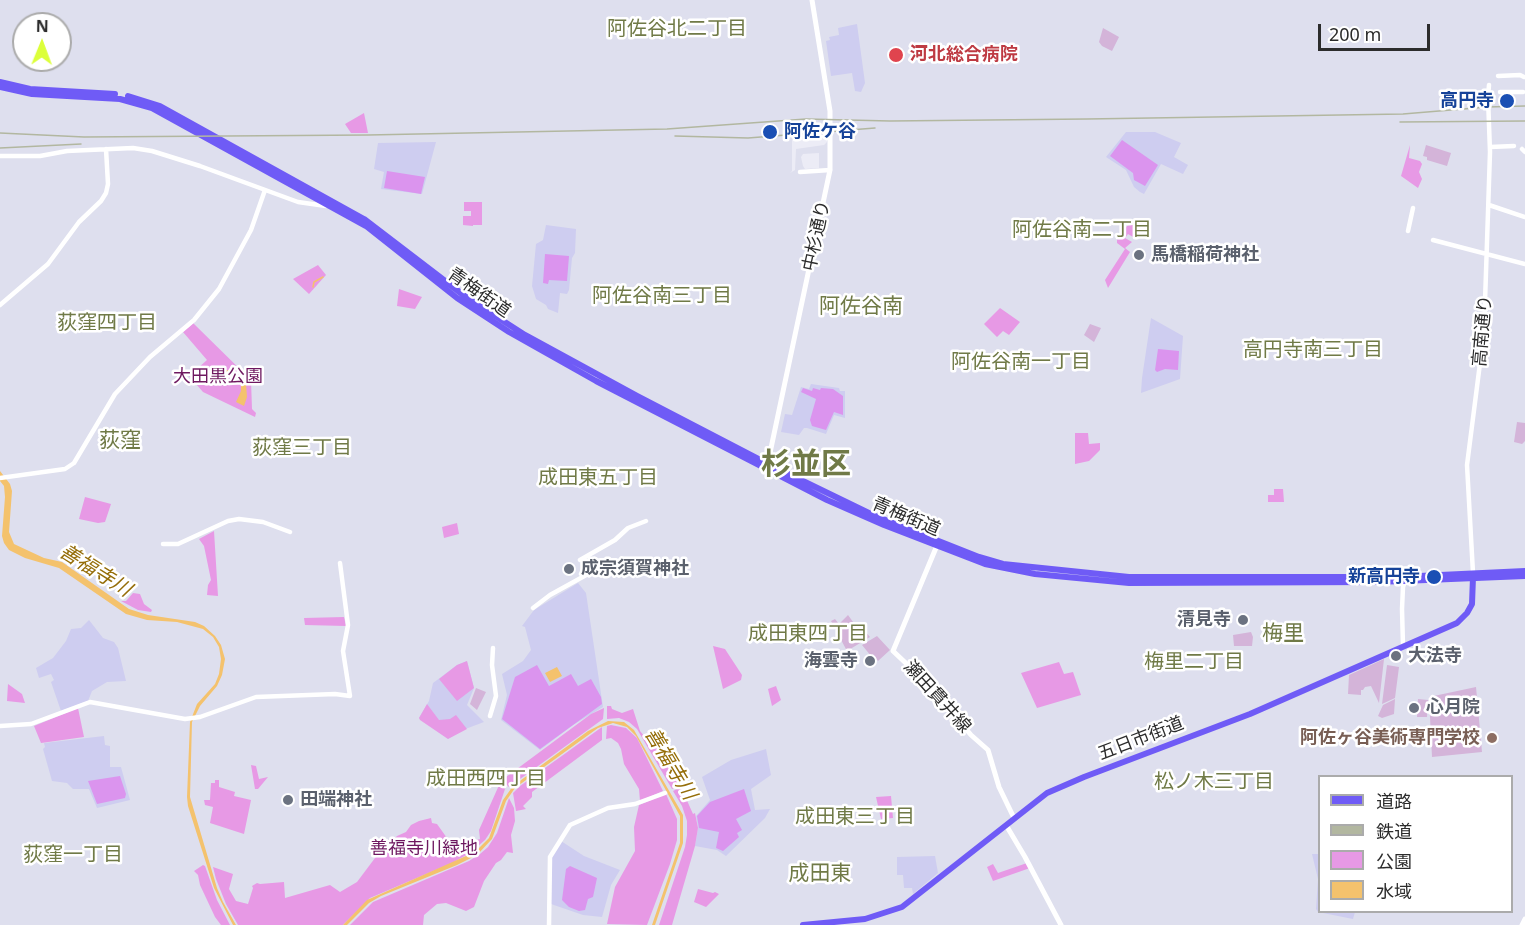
<!DOCTYPE html>
<meta charset="utf-8">
<style>
body{margin:0}
#map{position:relative;width:1525px;height:925px;overflow:hidden;background:#dedfee;font-family:"Noto Sans","Noto Sans JP",sans-serif}
canvas{display:block}
.legend{position:absolute;left:1318px;top:775px;width:195px;height:138px;box-sizing:border-box;background:#fff;border:2px solid #ababab;margin:0;padding:8px 10px;list-style:none;font-size:18px;color:#2c2c2c}
.legend li{display:flex;align-items:center;gap:12px;height:30px}
.legend b{width:30px;border:2px solid #ababab}
.north{position:absolute;left:12px;top:12px;width:60px;height:60px;box-sizing:border-box;background:#fff;border:2px solid #ababab;border-radius:50%;rotate:1deg;font-size:16px;font-weight:700;line-height:24px;text-align:center;color:#2c2c2c}
.north::after{content:'';display:block;margin:auto;width:21px;height:27px;background:#dcff3a;clip-path:polygon(50% 0,100% 100%,50% 72%,0 100%)}
.scale{position:absolute;left:1318px;top:24px;width:112px;height:27px;box-sizing:border-box;border:3px solid #2c2c2c;border-top:0;padding-left:8px;font-size:18px;line-height:21px;white-space:nowrap;color:#2c2c2c;-webkit-text-stroke:4px #fff;paint-order:stroke}
</style>
<div id="map">
<canvas width="1525" height="925"></canvas>
<ul class="legend">
<li><b style="height:8px;background:#6f5bf6"></b>道路</li>
<li><b style="height:8px;background:#b2b7a0"></b>鉄道</li>
<li><b style="height:16px;background:#e799e5"></b>公園</li>
<li><b style="height:16px;background:#f4c26d"></b>水域</li>
</ul>
<div class="north">N</div>
<div class="scale">200 m</div>
</div>
<script>
const c = document.querySelector('canvas').getContext('2d');
c.lineJoin = 'round';
function fillPath(path, color) {
  c.fillStyle = color;
  c.fill(path, 'evenodd');
}
function toPath(rows) {
  const path = new Path2D();
  for (const r of rows) {
    path.moveTo(r[0], r[1]);
    for (let i = 2; i < r.length; i += 2) path.lineTo(r[i], r[i + 1]);
  }
  return path;
}
function stroke(path, color, width, dash) {
  c.strokeStyle = color;
  c.lineWidth = width;
  c.lineCap = dash ? 'butt' : 'round';
  c.setLineDash(dash || []);
  c.stroke(path);
}
function write(font, color, halo, rows, align = 'center') {
  c.font = font + ' "Noto Sans","Noto Sans JP",sans-serif';
  c.lineWidth = 5;
  c.setLineDash([]);
  c.textBaseline = 'middle';
  c.strokeStyle = halo;
  c.fillStyle = color;
  for (const [text, x, y, turn = 0] of rows) {
    c.save();
    c.translate(x, y);
    c.rotate((+turn || 0) * Math.PI / 180);
    c.textAlign = isNaN(turn) ? turn : align;
    if (halo) c.strokeText(text, 0, 0);
    c.fillText(text, 0, 0);
    c.restore();
  }
}
fillPath(toPath([
 [857,24,865,83,861,92,855,91,852,73,831,76,826,41,830,40,829,37,839,35,838,28],
 [1126,132,1155,132,1181,143,1174,157,1188,165,1183,174,1161,164,1144,194,1140,192,1134,187,1126,170,1106,157],
 [436,142,422,194,381,189,384,172,374,169,378,143],
 [546,225,576,229,575,253,572,258,569,290,567,294,560,293,558,313,548,309,546,305,536,299,532,286,536,244,543,240],
 [1151,318,1183,336,1180,379,1141,393,1142,378],
 [811,384,839,388,840,391,845,391,845,418,834,415,826,434,807,428,804,428,799,435,781,432,785,414,792,415,801,387,809,389],
 [578,583,586,593,603,707,573,725,540,750,501,720,507,695,502,674,523,661,531,650,525,627,522,626,534,610],
 [89,620,103,638,114,642,118,648,126,681,107,682,92,691,88,701,61,711,51,682,54,680,51,674,39,678,36,668,53,658,66,641,71,629,81,628],
 [467,661,474,688,467,705,484,722,460,731,448,739,419,718,429,701,433,683,457,665],
 [104,736,105,745,110,746,110,767,121,767,130,800,97,808,89,789,73,789,67,783,52,781,43,749,45,747,44,743],
 [766,749,771,775,751,789,755,810,770,809,765,818,726,856,717,850,695,846,698,828,696,816,710,800,702,777,731,760],
 [561,841,584,856,620,870,611,885,602,917,583,915,551,904,552,857],
 [1312,854,1319,854,1320,912,1355,912,1353,919,1318,912,1316,909,1318,879],
 [935,856,938,873,913,894,912,888,904,888,903,875,897,875,897,857]
]), '#cecdf0');
fillPath(toPath([
 [364,113,368,133,351,133,345,124],
 [1410,145,1409,158,1420,161,1422,164,1419,172,1422,179,1418,188,1401,176],
 [464,202,482,202,482,225,473,225,473,226,463,225,463,216,471,216,471,211,464,211],
 [1142,222,1133,237,1128,234,1125,238,1132,242,1125,248,1130,252,1108,288,1105,280,1125,249,1117,243,1117,239,1127,226],
 [318,265,326,275,309,294,293,279],
 [399,289,422,297,415,309,397,306],
 [1000,308,1020,322,1009,335,1003,331,997,337,984,324],
 [193,323,251,380,252,409,256,413,255,417,203,392,189,376,207,360,183,332],
 [1075,433,1088,433,1089,444,1100,443,1100,450,1089,461,1075,464],
 [1274,489,1283,489,1284,502,1268,502,1268,495,1274,495],
 [85,497,111,504,105,522,98,523,79,519],
 [457,523,459,534,444,538,442,527],
 [214,531,218,596,207,595,208,585,211,580,204,546,199,539],
 [133,593,140,594,144,604,152,610,151,612,138,610,121,601,126,601],
 [344,617,346,626,305,625,304,618],
 [713,646,725,649,742,675,741,680,723,689],
 [467,661,474,688,457,701,439,679,457,665],
 [1059,662,1064,674,1073,672,1081,695,1037,708,1021,673],
 [8,684,22,694,25,703,7,701],
 [776,686,781,700,772,706,768,689],
 [427,704,439,720,450,719,456,715,467,729,448,739,420,720,419,718],
 [607,706,611,706,612,709,622,713,633,709,640,731,645,737,651,732,681,785,672,789,637,729,629,722,619,718,607,719],
 [78,708,84,737,41,743,34,726],
 [604,708,603,719,509,787,502,780,591,714],
 [611,725,626,728,637,738,663,791,640,801,639,789,624,764,621,749,618,743,611,738,606,739,607,726],
 [602,727,602,740,532,792,532,797,523,806,526,809,516,811,513,793,520,786],
 [251,765,256,766,259,779,268,777,258,789,255,789],
 [215,780,219,780,219,787,235,792,234,796,251,800,244,834,210,823,213,807,205,805,204,800,210,800,211,783,215,783],
 [500,783,505,789,491,831,485,840,470,853,452,863,370,898,343,925,238,925,226,904,216,879,213,867,233,874,229,889,236,901,248,904,253,888,252,886,257,883,260,884,284,882,285,898,330,885,340,892,357,882,375,858,397,836,406,832,411,825,419,821,431,818,432,823,437,824,452,845,464,850,466,843,480,839,479,830],
 [681,787,693,814,695,813,698,828,695,846,672,925,659,925,685,847,687,835,687,821,682,806,673,791],
 [666,794,677,819,677,840,670,864,647,925,607,924,615,887,635,851,634,827,639,805],
 [891,796,893,818,881,819,876,797],
 [509,798,514,808,515,821,511,835,513,853,507,852,501,860,496,863,484,881,474,907,466,911,446,903,437,904,424,915,423,925,350,925,373,902,469,861,480,854,488,847,497,833],
 [1027,863,1030,868,993,881,987,867,993,864,998,873],
 [203,865,205,866,217,900,230,925,221,925,215,917,200,885,198,875,194,871],
 [698,889,713,893,715,892,719,894,706,907,694,902]
]), '#e799e5');
fillPath(toPath([
 [1103,28,1119,37,1112,51,1102,46,1099,42],
 [1426,145,1451,153,1447,166,1427,160,1427,157,1423,156],
 [1090,324,1101,328,1094,342,1084,335],
 [1517,422,1525,423,1525,441,1522,444,1514,442],
 [848,615,861,633,865,631,870,637,847,651,831,621,835,619,839,624],
 [1251,632,1253,637,1252,646,1234,646,1233,635],
 [877,636,890,650,878,661,873,654,871,656,862,645],
 [1384,659,1379,703,1371,686,1365,687,1363,690,1361,690,1361,695,1348,694,1349,675],
 [1387,665,1399,667,1395,698,1382,704],
 [1476,687,1482,752,1432,757,1429,697],
 [476,688,486,692,477,710,470,704],
 [1395,699,1394,714,1382,718,1378,716,1383,705],
 [1418,699,1428,700,1427,717,1417,717]
]), '#d4b4d9');
fillPath(toPath([
 [1122,140,1158,165,1145,186,1134,180,1133,173,1110,156],
 [387,171,425,177,421,194,384,188],
 [545,254,569,256,567,281,549,280,548,284,543,283],
 [1158,349,1179,351,1178,370,1165,369,1157,372,1155,370],
 [803,388,812,391,813,388,820,390,821,388,833,389,843,396,843,415,834,412,826,430,812,426,810,420,816,399,801,392],
 [537,665,549,686,571,674,578,686,591,679,601,697,602,704,540,749,502,719,515,677],
 [120,776,126,794,125,798,97,804,88,781],
 [744,789,751,811,736,819,742,830,737,833,739,837,723,851,716,848,719,832,699,828,697,816,710,802],
 [570,866,597,878,593,897,588,899,585,910,579,911,569,907,562,900,566,869]
]), '#db94ee');
fillPath(toPath([
 [827,137,827,142,824,145,796,149,795,170,790,173,792,171,792,140],
 [819,153,819,168,805,169,803,166,801,157,803,154]
]), '#ececf6');
fillPath(toPath([
 [224,369,230,371,246,384,247,397,244,406,236,402,241,391,241,383,234,375,224,372],
 [0,471,10,484,12,491,9,532,14,544,44,558,62,562,129,609,148,615,195,622,204,626,215,636,221,645,225,659,222,675,217,686,200,706,192,722,190,797,217,888,223,902,236,925,233,925,214,888,188,806,187,797,190,722,197,704,215,684,219,674,221,659,219,647,213,637,203,629,177,622,147,620,126,614,59,568,25,558,9,550,4,543,2,536,5,497,4,486,0,481],
 [557,667,562,676,550,682,545,673],
 [608,721,624,722,634,730,683,815,683,843,655,925,652,925,680,843,680,816,636,736,627,727,613,723,598,728,515,788,506,801,492,839,477,855,457,865,381,896,369,903,347,925,343,925,367,900,475,852,489,838,503,800,513,786,588,731]
]), '#f4c26d');
stroke(toPath([
 [313,287,314,282,323,277]
]), '#f4c26d', 1.5);
stroke(toPath([
 [1498,76,1520,75,1524,77],
 [1500,92,1523,92],
 [1490,147,1514,146],
 [1522,149,1525,152],
 [0,156,40,156,67,151,133,148,152,151,200,166,298,202,326,206],
 [800,172,830,170],
 [1489,205,1525,217],
 [1408,231,1413,208],
 [1433,240,1525,264],
 [0,305,48,264,79,222,101,201,106,193,108,184,106,149],
 [0,478,65,469,74,463,115,394,150,357,194,320,219,289,251,230,265,190],
 [163,544,178,544,228,521,239,519,263,522,290,532],
 [580,560,615,540,628,528,646,521],
 [1473,573,1467,465,1484,332,1490,152,1488,97,1489,85],
 [533,608,550,595,588,574],
 [1403,646,1402,609,1403,587,1405,581],
 [490,716,496,696,492,665,493,648],
 [0,726,31,724,90,702,185,719,200,717,256,697,335,694,350,696,343,651,348,625,340,563],
 [549,925,550,857,570,825,608,808,635,804,665,793]
]), '#fff', 4.5);
stroke(toPath([
 [767,467,830,170,830,111,812,0],
 [938,543,893,651,930,686,971,735,988,750,999,787,1014,818],
 [1006,825,1025,857,1061,925],
 [1522,925,1525,919]
]), '#fff', 5);
stroke(toPath([
 [0,82,30,89,115,94],
 [0,87,32,94,120,99,152,108,366,226,457,298,509,332,596,381,827,500,884,525,985,564,1035,574,1129,583,1377,582,1525,576],
 [128,96,160,106,364,219,466,297,525,335,637,396,768,464,873,515,979,557,1003,564,1129,577,1398,577,1525,571],
 [803,925,865,919,902,907,1047,793,1084,777,1250,714,1457,623,1467,613,1472,604,1473,577]
]), '#6f5bf6', 6);
stroke(toPath([
 [1400,122,1525,121],
 [0,133,84,137,368,135,667,129,806,119,890,121,1087,119,1403,114,1487,107,1525,106],
 [675,136,748,138,875,128],
 [0,148,81,144]
]), '#b2b7a0', 1.5);
for (const [x, y, r, color] of [
 [896,55,8,"#e0444e"],
 [1507,101,8,"#1a4fb4"],
 [770,132,8,"#1a4fb4"],
 [1139,255,6,"#6b7280"],
 [569,569,6,"#6b7280"],
 [1434,577,8,"#1a4fb4"],
 [1243,620,6,"#6b7280"],
 [1396,656,6,"#6b7280"],
 [870,661,6,"#6b7280"],
 [1414,708,6,"#6b7280"],
 [1492,738,6,"#8d6e63"],
 [288,800,6,"#6b7280"]
]) {
  const dot = new Path2D();
  dot.arc(x, y, r, 0, 2 * Math.PI);
  c.fillStyle = color;
  c.fill(dot);
  stroke(dot, '#fff', 2);
}
write('bold 18px', '#be3a42', '#fff', [
 ["河北総合病院",910,55]
], 'left');
write('bold 18px', '#164399', '#fff', [
 ["高円寺",1494,101],
 ["阿佐ケ谷",784,132,"left"],
 ["新高円寺",1420,577]
], 'right');
write('18px', '#2c2c2c', '#fff', [
 ["中杉通り",817,236,-78],
 ["青梅街道",479,293,35],
 ["高南通り",1483,331,-85],
 ["青梅街道",906,517,23],
 ["瀬田貫井線",937,697,48],
 ["五日市街道",1141,739,-21]
]);
write('bold 18px', '#5b616d', '#fff', [
 ["馬橋稲荷神社",1151,255],
 ["成宗須賀神社",581,569],
 ["清見寺",1231,620,"right"],
 ["大法寺",1408,656],
 ["海雲寺",858,661,"right"],
 ["心月院",1426,708],
 ["田端神社",300,800]
], 'left');
write('18px', '#6e1860', '#fff', [
 ["大田黒公園",218,377],
 ["善福寺川緑地",424,849]
]);
write('bold 18px', '#785e54', '#fff', [
 ["阿佐ヶ谷美術専門学校",1480,738]
], 'right');
write('20px', '#707a47', '#fff', [
 ["阿佐谷北二丁目",677,29],
 ["阿佐谷南二丁目",1082,230],
 ["阿佐谷南三丁目",662,296],
 ["荻窪四丁目",107,323],
 ["高円寺南三丁目",1313,350],
 ["阿佐谷南一丁目",1021,362],
 ["荻窪三丁目",302,448],
 ["成田東五丁目",598,478],
 ["成田東四丁目",808,634],
 ["梅里二丁目",1194,662],
 ["成田西四丁目",486,779],
 ["松ノ木三丁目",1214,782],
 ["成田東三丁目",855,817],
 ["荻窪一丁目",73,855]
]);
write('italic 20px', '#956d09', '#fff', [
 ["善福寺川",95,571,32],
 ["善福寺川",670,764,59]
]);
write('21px', '#707a47', '#fff', [
 ["阿佐谷南",861,307],
 ["荻窪",120,441],
 ["梅里",1283,634],
 ["成田東",820,874]
]);
write('bold 30px', '#707a47', '#fff', [
 ["杉並区",806,465]
]);
</script>
